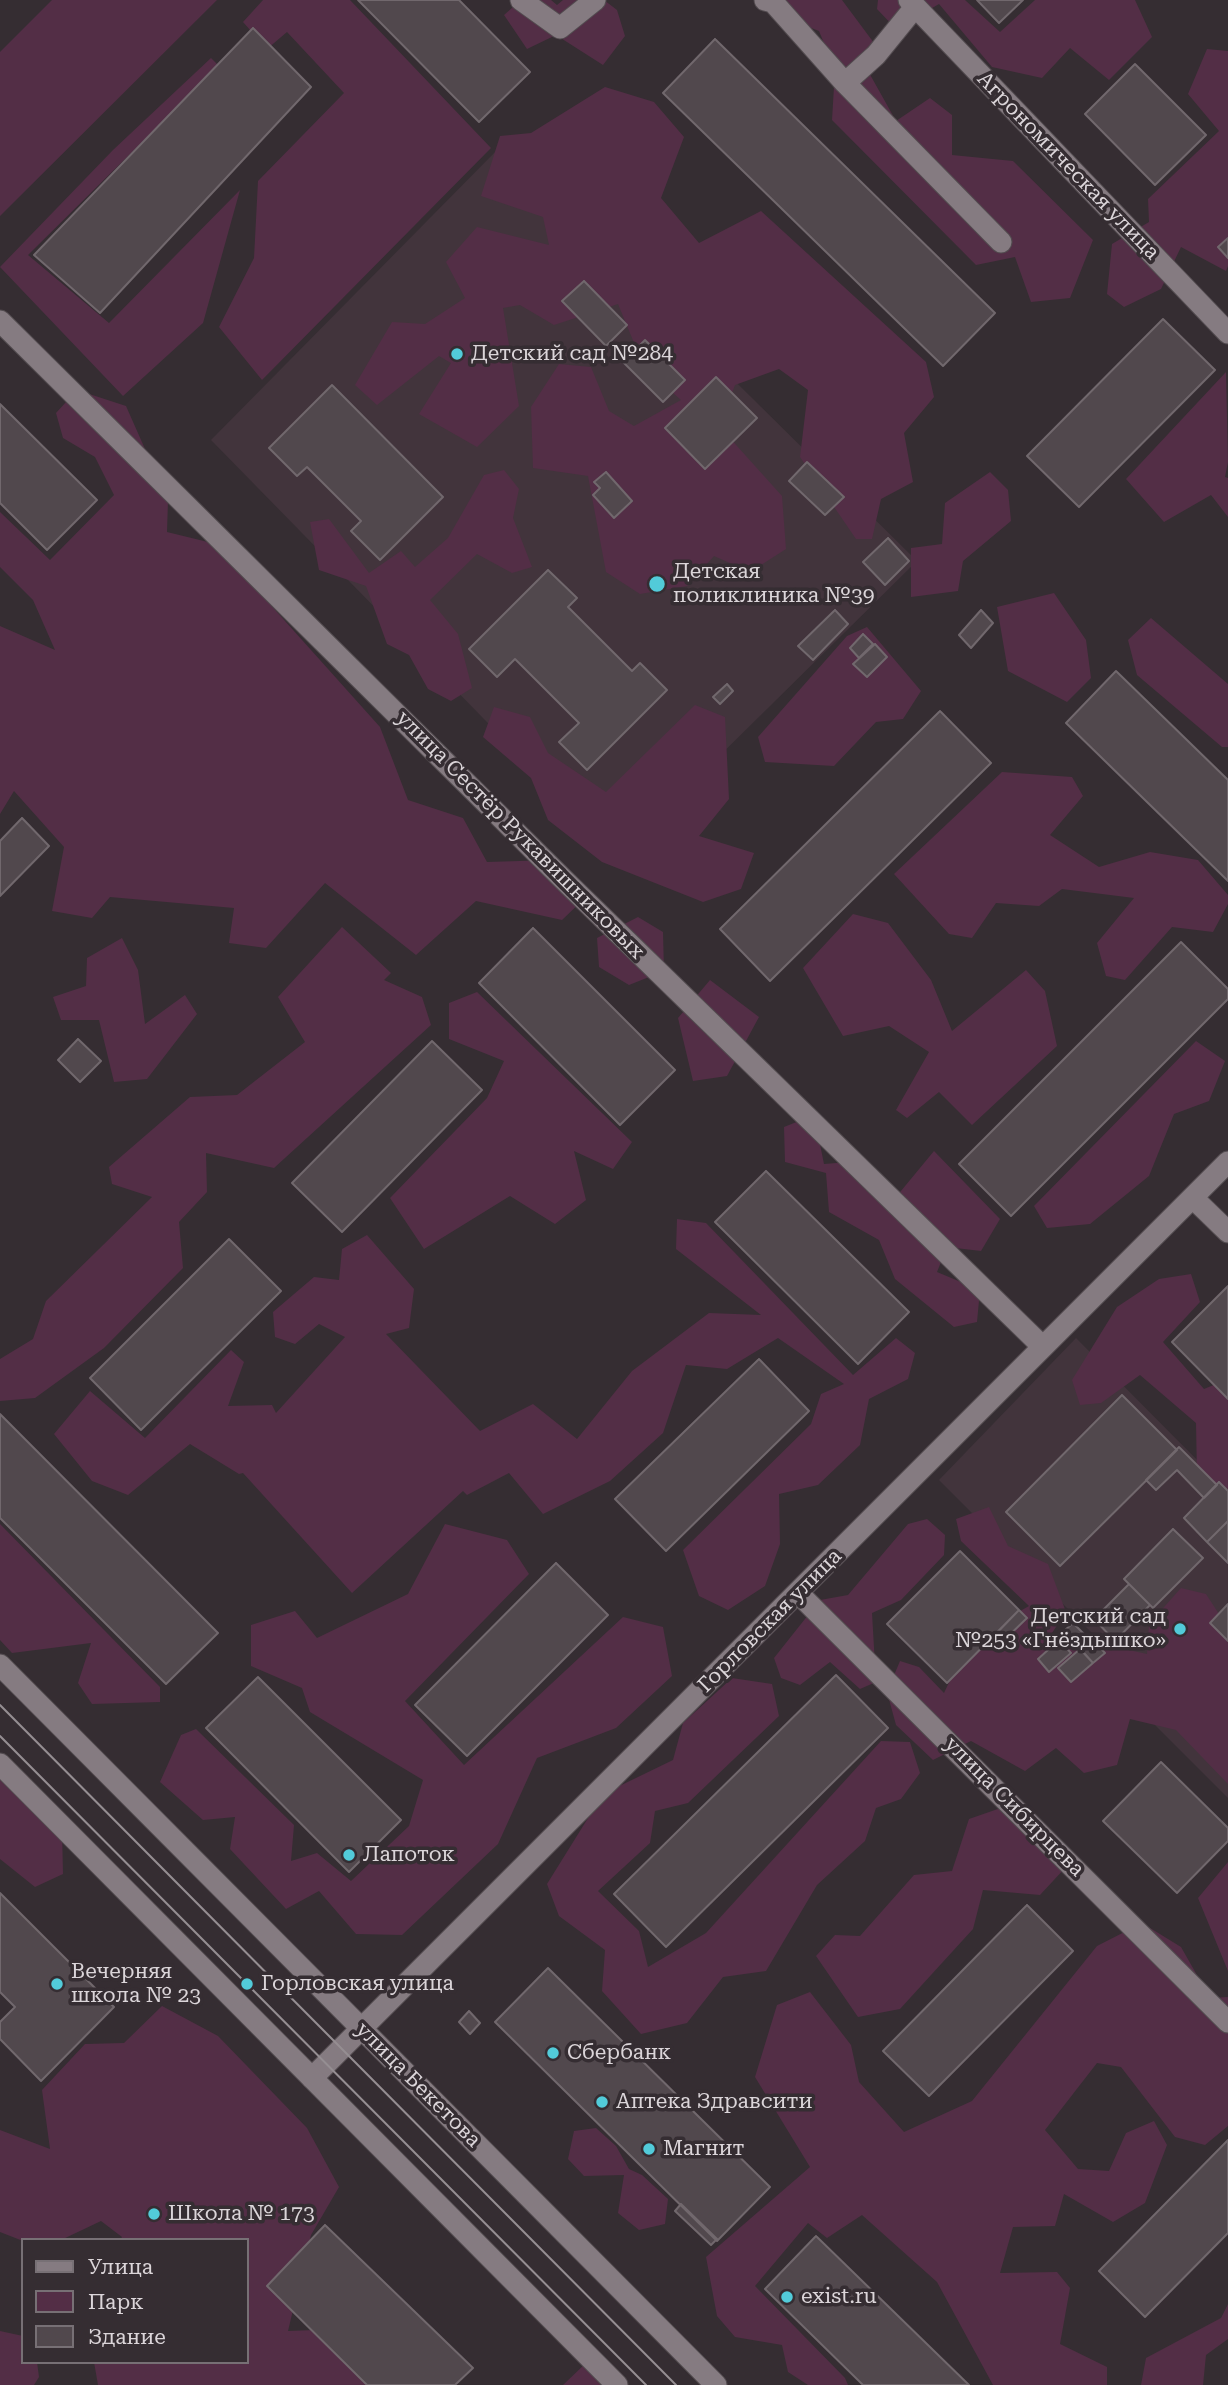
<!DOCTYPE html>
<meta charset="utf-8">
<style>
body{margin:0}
#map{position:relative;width:1228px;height:2385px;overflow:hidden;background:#352d32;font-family:"Roboto Serif",serif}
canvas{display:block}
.legend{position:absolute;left:21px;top:2238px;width:228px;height:126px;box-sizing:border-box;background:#352d32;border:2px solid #777075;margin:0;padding:9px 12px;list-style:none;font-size:21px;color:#dbd5d9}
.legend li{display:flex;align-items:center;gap:14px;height:35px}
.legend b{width:35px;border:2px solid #777075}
</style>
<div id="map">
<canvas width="1228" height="2385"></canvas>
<ul class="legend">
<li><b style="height:9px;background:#857b81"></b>Улица</li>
<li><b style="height:19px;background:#532e46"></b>Парк</li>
<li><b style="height:19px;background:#51484d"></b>Здание</li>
</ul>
</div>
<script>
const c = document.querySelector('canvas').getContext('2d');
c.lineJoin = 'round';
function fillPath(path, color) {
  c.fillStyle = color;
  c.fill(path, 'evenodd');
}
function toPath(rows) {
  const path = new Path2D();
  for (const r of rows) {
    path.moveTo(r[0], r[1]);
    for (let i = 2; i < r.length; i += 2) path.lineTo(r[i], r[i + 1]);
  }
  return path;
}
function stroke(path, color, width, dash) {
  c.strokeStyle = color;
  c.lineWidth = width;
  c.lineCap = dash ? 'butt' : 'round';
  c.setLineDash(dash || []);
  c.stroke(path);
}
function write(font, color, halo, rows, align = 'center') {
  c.font = font + ' "Roboto Serif",serif';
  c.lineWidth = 7;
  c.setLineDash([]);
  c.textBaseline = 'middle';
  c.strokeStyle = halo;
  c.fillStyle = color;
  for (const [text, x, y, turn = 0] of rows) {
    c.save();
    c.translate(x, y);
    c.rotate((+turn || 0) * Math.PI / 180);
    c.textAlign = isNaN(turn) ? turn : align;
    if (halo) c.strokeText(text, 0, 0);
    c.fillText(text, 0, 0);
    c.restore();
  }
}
fillPath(toPath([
 [499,148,917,561,618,856,211,440],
 [1076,1338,1219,1482,1228,1474,1228,1798,1096,1666,1110,1651,939,1480]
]), '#42343c');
fillPath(toPath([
 [52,0,217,0,0,216,0,52],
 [263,0,350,0,491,148,262,380,219,327,254,258,258,181,344,93,287,32,267,49,243,22],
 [521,0,551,0,557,5,563,0,604,0,617,10,625,36,603,65,556,35,527,49,504,15],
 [764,0,842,0,874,43,863,62,896,121,930,98,952,115,952,155,1013,161,1093,240,1070,298,1031,302,1015,257,976,265,832,120,835,70,819,31,770,12],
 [878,0,965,0,1000,32,1035,0,1135,0,1152,37,1109,80,1070,48,1042,78,992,67,939,4,896,29,877,9],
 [1207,49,1228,51,1228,266,1226,271,1181,247,1161,289,1124,307,1107,294,1112,244,1149,222,1148,199,1219,131,1188,94],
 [211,58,219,66,28,255,109,323,240,190,203,323,123,396,0,267,113,150],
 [605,87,654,102,684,137,661,198,699,243,761,211,926,362,934,397,904,433,913,482,881,499,872,539,856,539,800,457,808,390,779,369,735,385,719,426,782,496,786,549,750,572,714,556,687,586,640,594,606,572,588,476,533,468,531,407,559,364,591,367,609,411,634,426,681,400,644,367,618,304,554,325,520,305,503,308,519,406,477,447,419,414,451,363,439,356,377,405,355,385,392,322,425,324,465,298,446,262,477,227,549,245,543,217,481,196,500,136,531,133],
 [1226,372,1228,462,1225,477,1228,478,1228,517,1211,495,1164,522,1126,479],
 [77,390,126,406,168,501,167,532,216,544,380,727,408,800,463,818,487,862,552,860,587,896,562,920,476,901,416,955,325,883,266,948,229,943,234,908,110,897,92,918,52,911,64,847,14,791,0,814,0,626,55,650,33,600,0,567,0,512,50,560,114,495,95,457,63,438,56,413],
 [504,470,519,489,513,518,532,567,512,573,477,554,430,600,458,634,472,688,451,701,428,689,409,655,387,644,366,586,319,570,310,522,329,519,369,573,401,551,415,567,448,538,484,475],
 [990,472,1008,490,1011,521,963,561,958,591,911,597,911,548,942,544,945,503],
 [1054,593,1086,640,1091,678,1067,702,1008,671,997,607],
 [1151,618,1228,684,1228,747,1222,747,1137,675,1128,640],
 [867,627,921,691,903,719,876,722,834,766,765,762,758,737,847,636],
 [695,705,725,717,729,799,699,836,754,853,741,889,703,902,602,862,548,820,531,778,483,737,494,707,530,717,548,753,606,792],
 [1002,772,1072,777,1083,796,1050,835,1099,867,1150,852,1198,860,1228,895,1228,904,1213,932,1172,927,1125,980,1106,976,1097,943,1134,898,1062,889,1039,906,996,903,972,938,949,934,894,874],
 [853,914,888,923,931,980,952,1031,1026,970,1045,991,1057,1046,972,1125,939,1092,907,1118,896,1110,929,1052,889,1026,843,1036,803,968],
 [638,917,663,932,664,971,629,985,599,967,597,938],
 [342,927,391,973,384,980,422,997,431,1025,274,1168,206,1153,207,1192,179,1222,183,1268,104,1348,35,1398,0,1401,0,1359,33,1339,46,1301,152,1197,112,1184,109,1167,190,1097,237,1095,305,1042,278,997],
 [122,938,138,970,145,1024,185,995,197,1014,147,1079,114,1082,99,1020,61,1020,53,997,86,986,87,958],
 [710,980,759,1017,727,1076,693,1081,678,1018],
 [477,992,632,1142,613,1169,574,1151,586,1200,555,1224,510,1196,424,1249,390,1198,487,1098,504,1061,449,1039,449,1003],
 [1196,1041,1225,1061,1209,1101,1174,1114,1149,1176,1090,1224,1047,1228,1034,1206],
 [814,1115,824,1164,861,1161,896,1197,934,1151,1000,1219,981,1251,947,1247,937,1272,980,1290,977,1322,954,1327,895,1279,879,1240,829,1212,826,1173,785,1162,784,1127],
 [677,1219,706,1223,853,1375,896,1338,915,1353,908,1379,869,1399,860,1445,818,1485,779,1494,780,1544,765,1586,728,1610,699,1596,683,1550,811,1424,821,1394,844,1384,778,1338,727,1369,686,1365,663,1433,610,1481,543,1514,509,1473,467,1495,463,1491,352,1593,243,1473,239,1474,190,1444,128,1495,92,1481,54,1434,90,1391,145,1438,231,1350,244,1362,228,1406,272,1405,276,1413,345,1337,319,1324,295,1344,275,1337,273,1312,314,1277,339,1280,342,1249,367,1235,414,1289,409,1328,386,1334,480,1431,533,1404,577,1439,632,1371,709,1313,761,1315,676,1249],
 [1191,1274,1200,1302,1163,1342,1204,1389,1228,1379,1228,1513,1197,1476,1196,1423,1140,1375,1101,1403,1080,1405,1072,1380,1117,1307,1159,1279],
 [989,1507,1008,1546,1048,1564,1066,1612,1052,1633,1147,1654,1149,1624,1181,1588,1206,1594,1228,1628,1228,1784,1176,1730,1130,1719,1117,1765,1084,1773,1056,1748,1025,1771,971,1741,933,1760,896,1725,887,1692,900,1661,919,1667,944,1693,969,1640,1029,1606,961,1541,956,1519],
 [927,1519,945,1535,944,1555,901,1600,872,1613,876,1682,860,1689,830,1662,800,1685,781,1678,774,1658,820,1600,848,1595,908,1524],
 [0,1524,160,1687,160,1702,92,1704,78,1683,91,1643,12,1653,0,1640],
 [445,1524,507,1540,529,1574,405,1701,464,1765,623,1617,663,1627,672,1676,616,1728,537,1758,498,1844,402,1935,356,1934,319,1891,286,1909,230,1849,235,1817,203,1820,160,1782,181,1735,196,1729,294,1825,291,1861,317,1853,351,1881,409,1826,423,1780,310,1712,302,1688,251,1666,251,1625,295,1611,317,1638,408,1594],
 [732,1678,772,1684,779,1716,688,1803,655,1811,650,1843,598,1891,639,1931,648,1967,706,1933,881,1741,910,1742,920,1773,901,1799,876,1808,865,1841,817,1885,766,1971,723,1977,687,2023,641,2034,602,1991,605,1950,559,1916,547,1884,603,1794,673,1760,683,1723],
 [0,1778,62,1829,63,1874,35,1887,0,1859],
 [1018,1802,1066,1867,1040,1895,983,1890,973,1929,900,2009,858,2017,816,1956,835,1935,860,1936,914,1875,952,1871,969,1819],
 [1228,1862,1228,1971,1198,1898],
 [1142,1923,1181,1947,1210,1998,1228,1997,1228,2126,1205,2145,1175,2137,1121,2067,1097,2063,1045,2130,1078,2169,1109,2171,1126,2133,1154,2121,1167,2145,1145,2203,1113,2222,1064,2194,1055,2226,1013,2227,1000,2273,1057,2272,1070,2288,1060,2344,1107,2367,1107,2385,993,2385,937,2282,862,2215,827,2238,808,2223,755,2286,845,2378,848,2385,808,2385,788,2372,782,2345,735,2337,717,2316,706,2257,810,2167,755,2077,777,2005,810,1992,851,2045,859,2082,904,2132,972,2101,1097,1946],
 [162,2006,218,2036,307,2128,339,2187,311,2235,288,2331,315,2330,371,2385,98,2385,94,2362,247,2362,247,2240,120,2240,122,2237,101,2221,61,2240,23,2241,0,2232,0,2130,50,2149,42,2090,85,2044,124,2043],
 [596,2128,616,2146,629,2169,642,2175,668,2199,665,2224,639,2230,618,2213,624,2175,584,2176,568,2159,574,2131],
 [1228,2304,1228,2339,1206,2355,1203,2385,1141,2385,1146,2358,1221,2318],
 [0,2331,23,2336,23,2362,37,2362,39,2377,34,2385,0,2385],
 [587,2362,600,2367,600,2385,563,2385]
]), '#532e46');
const building = toPath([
 [358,0,459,0,530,72,479,122,358,0],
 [977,0,1023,0,999,23,977,0],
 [253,28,311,87,100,313,34,255,253,28],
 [715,39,995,313,943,366,663,93,715,39],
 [1135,64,1206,135,1155,185,1085,114,1135,64],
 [1228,238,1228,258,1218,247,1228,238],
 [584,281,627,325,606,346,562,301,584,281],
 [1163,319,1215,370,1079,507,1027,456,1163,319],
 [645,340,685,380,663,402,623,362,645,340],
 [716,377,757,418,705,469,665,428,716,377],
 [332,385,443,497,380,560,351,531,361,521,307,467,297,476,269,448,332,385],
 [0,404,97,500,47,550,0,503,0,404],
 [807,462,844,497,825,515,789,481,807,462],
 [606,472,632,501,614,518,593,495,600,488,594,482,606,472],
 [888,538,909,561,885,585,863,562,888,538],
 [548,570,577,598,568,607,632,671,640,663,667,690,587,770,559,742,579,723,515,659,497,677,469,649,548,570],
 [835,610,848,624,813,660,798,646,835,610],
 [981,610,993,623,971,648,959,635,981,610],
 [863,634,873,644,859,658,850,648,863,634],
 [875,644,887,657,867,677,853,664,875,644],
 [1116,671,1228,780,1228,881,1066,723,1116,671],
 [727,684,733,691,720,704,713,697,727,684],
 [940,711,991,763,770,981,720,929,940,711],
 [22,818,49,846,0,896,0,841,22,818],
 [533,928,675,1070,620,1125,479,983,533,928],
 [1181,942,1228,989,1228,999,1011,1216,959,1164,1181,942],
 [78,1039,101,1061,80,1082,58,1060,78,1039],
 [432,1041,482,1090,342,1232,292,1183,432,1041],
 [766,1171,909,1312,858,1364,715,1222,766,1171],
 [229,1239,281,1291,141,1430,90,1378,229,1239],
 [1228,1286,1228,1399,1172,1342,1228,1286],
 [759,1359,809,1411,666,1551,615,1499,759,1359],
 [1122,1395,1177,1450,1060,1566,1006,1512,1122,1395],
 [0,1414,218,1633,166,1684,0,1518,0,1414],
 [1179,1447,1217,1485,1204,1498,1177,1470,1156,1490,1146,1480,1179,1447],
 [1219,1482,1228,1491,1228,1521,1207,1542,1184,1518,1219,1482],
 [1228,1521,1228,1563,1207,1542,1228,1521],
 [1173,1529,1203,1558,1153,1608,1124,1579,1173,1529],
 [960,1551,1019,1610,947,1683,887,1624,960,1551],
 [556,1563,608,1615,467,1756,415,1705,556,1563],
 [1129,1584,1150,1605,1115,1641,1094,1619,1129,1584],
 [1228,1604,1228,1641,1210,1623,1228,1604],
 [1019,1610,1027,1618,996,1648,989,1641,1019,1610],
 [1073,1623,1086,1636,1076,1644,1064,1631,1073,1623],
 [1088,1634,1105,1653,1093,1663,1076,1644,1088,1634],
 [1059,1640,1071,1653,1049,1672,1038,1659,1059,1640],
 [1080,1649,1093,1663,1071,1682,1058,1668,1080,1649],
 [836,1675,888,1728,666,1947,614,1894,836,1675],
 [258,1677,401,1820,349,1872,206,1728,258,1677],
 [1161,1762,1228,1828,1228,1841,1177,1893,1103,1821,1161,1762],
 [0,1893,114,2007,41,2081,0,2039,0,2022,15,2007,0,1992,0,1893],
 [1027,1905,1073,1951,929,2096,883,2051,1027,1905],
 [548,1968,770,2187,717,2241,495,2022,548,1968],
 [469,2011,480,2023,470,2034,459,2022,469,2011],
 [1228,2140,1228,2233,1145,2317,1099,2271,1228,2140],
 [681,2204,717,2239,711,2245,675,2211,681,2204],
 [325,2225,473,2368,455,2385,367,2385,267,2286,325,2225],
 [816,2236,969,2385,863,2385,765,2289,816,2236]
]);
fillPath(building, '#51484d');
stroke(building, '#71686d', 2);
const minor = toPath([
 [521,0,560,28,595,0],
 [765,0,773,2,845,83,876,55,915,7],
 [909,0,1228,333],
 [845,83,1001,242],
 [0,321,563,879,1043,1347],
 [1193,1198,1228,1232],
 [798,1593,1228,2022],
 [312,2078,1228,1162]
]);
const secondary = toPath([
 [0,1665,716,2385],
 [0,1764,617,2385]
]);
stroke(minor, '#524b4f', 23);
stroke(secondary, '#524b4f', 23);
stroke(minor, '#857b81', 21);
stroke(secondary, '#857b81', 21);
stroke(toPath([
 [0,1705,676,2385],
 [0,1736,646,2385]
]), '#958e92', 2);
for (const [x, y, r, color] of [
 [457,354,7,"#52cbd9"],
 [657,584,9,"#52cbd9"],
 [1180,1629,7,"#52cbd9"],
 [349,1855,7,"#52cbd9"],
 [57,1984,7,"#52cbd9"],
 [247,1984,7,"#52cbd9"],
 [553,2053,7,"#52cbd9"],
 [602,2102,7,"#52cbd9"],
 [649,2149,7,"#52cbd9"],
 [154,2214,7,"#52cbd9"],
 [787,2297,7,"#52cbd9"]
]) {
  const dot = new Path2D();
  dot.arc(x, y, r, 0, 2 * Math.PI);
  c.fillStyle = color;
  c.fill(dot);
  stroke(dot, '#352d32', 2.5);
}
write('21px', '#dbd5d9', '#352d32', [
 ["Агрономическая улица",1068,166,46],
 ["улица Сестёр Рукавишниковых",520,835,45],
 ["Горловская улица",770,1621,-45],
 ["улица Сибирцева",1014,1807,45],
 ["улица Бекетова",418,2085,45]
]);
write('21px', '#dbd5d9', '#352d32', [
 ["Детский сад №284",471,354],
 ["Детская",673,572],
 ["поликлиника №39",673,596],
 ["Детский сад",1166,1617,"right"],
 ["№253 «Гнёздышко»",1166,1641,"right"],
 ["Лапоток",363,1855],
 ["Вечерняя",71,1972],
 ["школа № 23",71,1996],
 ["Горловская улица",261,1984],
 ["Сбербанк",567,2053],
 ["Аптека Здравсити",616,2102],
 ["Магнит",663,2149],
 ["Школа № 173",168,2214],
 ["exist.ru",801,2297]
], 'left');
</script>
